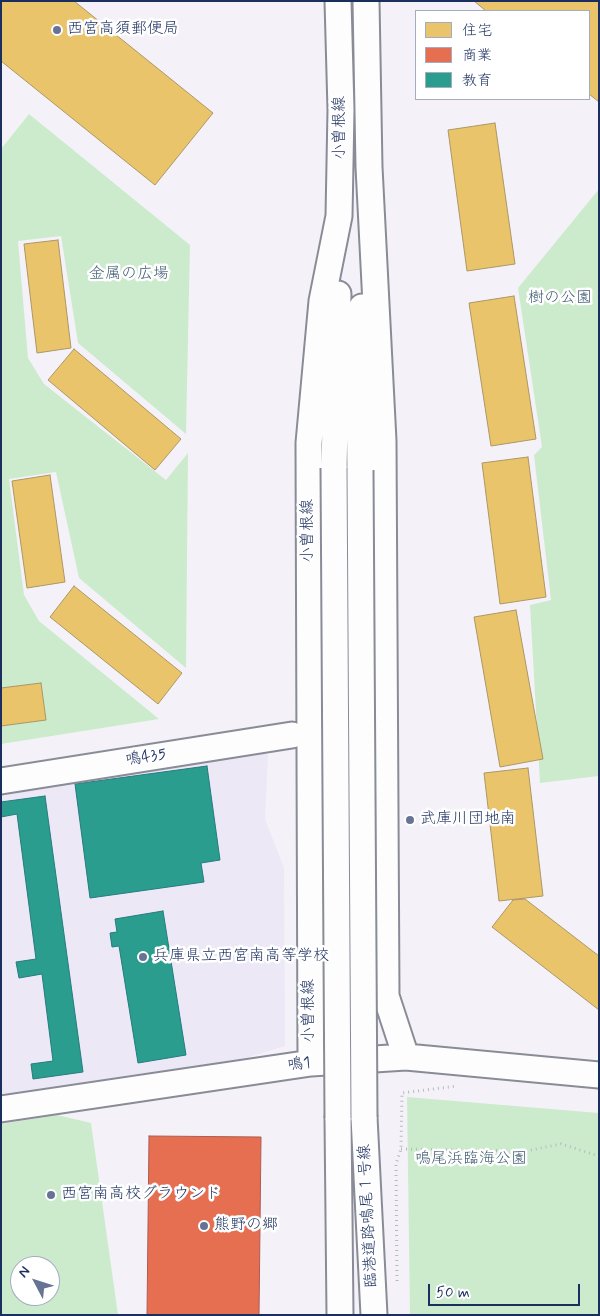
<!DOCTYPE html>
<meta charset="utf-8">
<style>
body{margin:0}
#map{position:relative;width:600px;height:1316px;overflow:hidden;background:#f4f2f8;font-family:Mynerve,"Klee One",sans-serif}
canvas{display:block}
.frame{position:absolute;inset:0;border:2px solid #1b2f5e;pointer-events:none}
.legend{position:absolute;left:415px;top:10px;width:175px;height:90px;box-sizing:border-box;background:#fff;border:1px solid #a4acbf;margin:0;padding:6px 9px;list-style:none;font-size:15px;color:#1b2f5e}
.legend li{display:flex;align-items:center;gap:10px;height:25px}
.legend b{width:25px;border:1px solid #a4acbf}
.north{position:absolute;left:10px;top:1256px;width:50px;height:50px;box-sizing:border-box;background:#fff;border:1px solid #a4acbf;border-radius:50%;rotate:310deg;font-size:14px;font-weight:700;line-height:20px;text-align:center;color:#1b2f5e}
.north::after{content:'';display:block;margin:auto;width:18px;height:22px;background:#677394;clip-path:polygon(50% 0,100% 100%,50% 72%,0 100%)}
.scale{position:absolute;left:428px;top:1284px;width:152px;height:22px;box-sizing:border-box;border:2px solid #1b2f5e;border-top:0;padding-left:6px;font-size:15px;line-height:18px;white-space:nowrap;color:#1b2f5e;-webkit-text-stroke:4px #fff;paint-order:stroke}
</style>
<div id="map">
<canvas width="600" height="1316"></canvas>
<div class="frame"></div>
<ul class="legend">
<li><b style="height:14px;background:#e9c46a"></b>住宅</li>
<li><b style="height:14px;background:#e76f51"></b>商業</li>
<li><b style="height:14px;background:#2a9d8f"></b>教育</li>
</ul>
<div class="north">N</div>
<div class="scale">50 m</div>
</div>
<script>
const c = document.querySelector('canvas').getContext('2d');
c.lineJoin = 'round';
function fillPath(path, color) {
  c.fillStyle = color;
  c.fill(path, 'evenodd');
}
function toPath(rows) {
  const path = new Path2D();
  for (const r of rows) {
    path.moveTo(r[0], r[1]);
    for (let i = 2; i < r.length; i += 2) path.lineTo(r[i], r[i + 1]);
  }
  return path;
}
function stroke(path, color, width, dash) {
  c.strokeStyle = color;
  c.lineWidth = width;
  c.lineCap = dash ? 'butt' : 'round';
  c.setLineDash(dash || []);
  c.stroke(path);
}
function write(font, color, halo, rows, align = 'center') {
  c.font = font + ' Mynerve,"Klee One",sans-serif';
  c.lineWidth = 5;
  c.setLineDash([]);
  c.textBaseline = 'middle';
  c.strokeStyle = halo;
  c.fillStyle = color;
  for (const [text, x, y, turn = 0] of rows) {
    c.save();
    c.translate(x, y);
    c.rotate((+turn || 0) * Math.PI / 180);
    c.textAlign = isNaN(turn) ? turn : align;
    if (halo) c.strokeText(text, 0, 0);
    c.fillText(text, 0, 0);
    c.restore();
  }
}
fillPath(toPath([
 [259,748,268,755,265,819,284,868,285,1046,233,1062,1,1097,1,787]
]), '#ece8f6');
fillPath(toPath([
 [29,114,190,245,186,434,78,343,61,236,18,241,28,358,44,384,166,480,188,453,186,668,79,578,56,472,9,479,24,595,39,621,159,719,1,744,1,149],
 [599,189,599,776,540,783,530,605,551,600,534,455,542,447,518,288],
 [407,1097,599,1113,599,1315,410,1315],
 [57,1115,91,1123,118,1315,1,1315,1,1124],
 [20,1266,50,1266,50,1296,20,1296]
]), '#ccebcd');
const homes = toPath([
 [1,1,74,1,213,113,155,185,1,61,1,1],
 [474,1,599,1,599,102,589,94,589,11,486,11,474,1],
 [495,123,515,264,467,271,448,130,495,123],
 [58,240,71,348,37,353,24,244,58,240],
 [514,296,536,439,491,446,469,303,514,296],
 [74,349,181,439,155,470,48,380,74,349],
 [528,457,546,597,500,604,482,463,528,457],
 [50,475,65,582,27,588,12,481,50,475],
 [74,586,182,673,158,704,50,617,74,586],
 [516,610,543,759,500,767,474,617,516,610],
 [41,683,46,720,1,726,1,688,41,683],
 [528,768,543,896,499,901,484,773,528,768],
 [525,899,599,956,599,1010,492,927,513,900,525,899]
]);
fillPath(homes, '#e9c46a');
stroke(homes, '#ab9766', 1);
const shops = toPath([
 [149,1136,261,1137,259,1315,147,1315,149,1136]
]);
fillPath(shops, '#e76f51');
stroke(shops, '#aa5c55', 1);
const schools = toPath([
 [207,766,220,860,201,863,204,882,90,898,75,784,207,766],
 [45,796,83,1072,33,1079,31,1064,53,1061,42,974,19,978,16,962,36,959,17,814,1,817,1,802,45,796],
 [163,911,186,1055,138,1063,119,946,112,947,110,933,117,932,115,919,163,911]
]);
fillPath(schools, '#2a9d8f');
stroke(schools, '#267c80', 1);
const minor = toPath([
 [366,1,369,167,383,441,386,996,406,1057],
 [334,468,338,294],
 [360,470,359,382,362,307],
 [1,781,292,735],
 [311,1063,309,443,322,301,339,216,341,110,338,1],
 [1,1109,311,1063,406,1057,599,1075],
 [364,1117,374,1315],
 [338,1118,340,1315]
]);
stroke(minor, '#898c97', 29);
stroke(toPath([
 [401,1149,526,1151,561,1144,599,1156],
 [397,1281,396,1164,401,1149,402,1093,457,1086]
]), '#b8bac0', 3, [1, 4]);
stroke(minor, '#fdfdfe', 25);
const minorBridge = toPath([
 [334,468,338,1118],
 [360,470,364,1117]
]);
stroke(minorBridge, '#898c97', 29, []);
stroke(minorBridge, '#fdfdfe', 25);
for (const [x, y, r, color] of [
 [57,30,5,"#677394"],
 [410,820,5,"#677394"],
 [143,957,5,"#677394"],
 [51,1195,5,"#677394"],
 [204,1226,5,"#677394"]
]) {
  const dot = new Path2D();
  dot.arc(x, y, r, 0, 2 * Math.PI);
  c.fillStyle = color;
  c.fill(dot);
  stroke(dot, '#fff', 2);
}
write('16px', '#1b2f5e', '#fff', [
 ["西宮高須郵便局",67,30],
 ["武庫川団地南",420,820],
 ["兵庫県立西宮南高等学校",153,957],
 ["西宮南高校グラウンド",61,1195],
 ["熊野の郷",214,1226]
], 'left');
write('16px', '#1b2f5e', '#fff', [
 ["小曽根線",341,128,-90],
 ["小曽根線",309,531,-90],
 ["鳴435",146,758,-9],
 ["小曽根線",310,1011,-90],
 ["鳴1",299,1065,-7],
 ["臨港道路鳴尾１号線",369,1216,-93]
]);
write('16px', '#3f5c71', '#fff', [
 ["金属の広場",129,275],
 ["樹の公園",560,299],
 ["鳴尾浜臨海公園",471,1160]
]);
</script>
